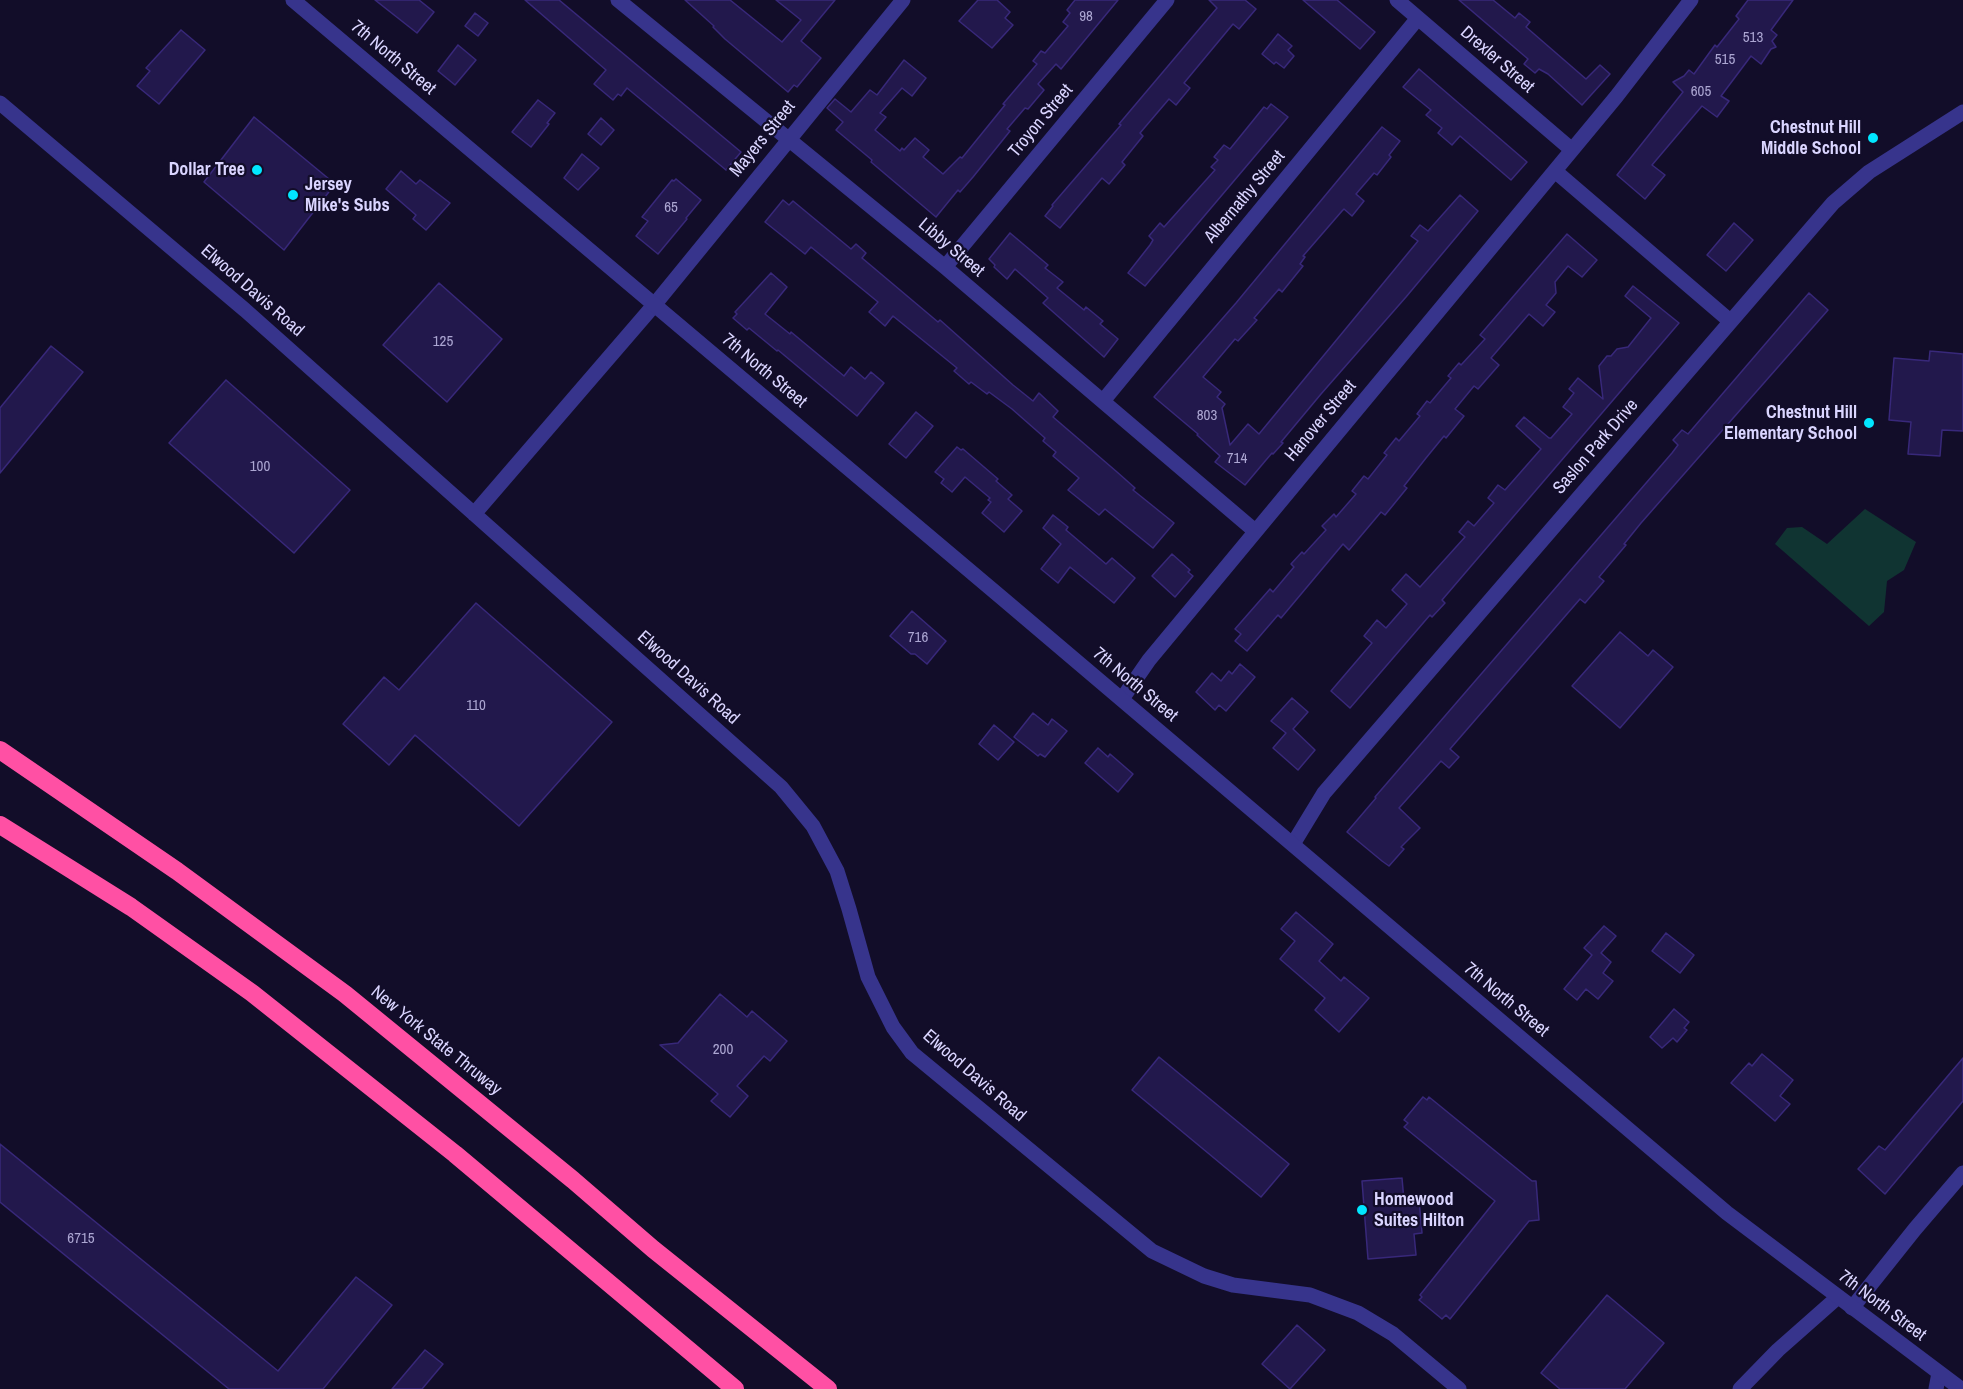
<!DOCTYPE html>
<style>
body{margin:0}
canvas{display:block;background:#120d29}
</style>
<canvas width="1963" height="1389"></canvas>
<script>
const c = document.querySelector('canvas').getContext('2d');
c.lineJoin = 'round';
function fillPath(path, color) {
  c.fillStyle = color;
  c.fill(path, 'evenodd');
}
function toPath(rows) {
  const path = new Path2D();
  for (const r of rows) {
    path.moveTo(r[0], r[1]);
    for (let i = 2; i < r.length; i += 2) path.lineTo(r[i], r[i + 1]);
  }
  return path;
}
function stroke(path, color, width, dash) {
  c.strokeStyle = color;
  c.lineWidth = width;
  c.lineCap = dash ? 'butt' : 'round';
  c.setLineDash(dash || []);
  c.stroke(path);
}
function write(font, color, halo, rows, align = 'center') {
  c.font = font + ' "Archivo Narrow",sans-serif';
  c.lineWidth = 4.5;
  c.setLineDash([]);
  c.textBaseline = 'middle';
  c.strokeStyle = halo;
  c.fillStyle = color;
  for (const [text, x, y, turn = 0] of rows) {
    c.save();
    c.translate(x, y);
    c.rotate((+turn || 0) * Math.PI / 180);
    c.textAlign = isNaN(turn) ? turn : align;
    if (halo) c.strokeText(text, 0, 0);
    c.fillText(text, 0, 0);
    c.restore();
  }
}
fillPath(toPath([
 [1865,509,1916,542,1904,570,1887,581,1884,612,1869,626,1775,544,1787,528,1802,527,1827,544]
]), '#103432');
const building = toPath([
 [375,0,419,0,434,12,417,33,375,0],
 [525,0,559,0,741,152,726,170,627,88,621,96,618,94,613,100,594,84,606,70,525,0],
 [685,0,730,0,782,42,801,20,776,0,835,0,801,41,821,58,797,87,794,85,788,92,725,39,713,27,714,26,685,0],
 [978,0,997,0,1010,12,1005,18,1013,25,992,48,959,21,978,0],
 [1075,0,1118,0,1061,69,1056,64,1038,84,1044,90,1028,109,1025,108,1007,129,1010,131,973,177,960,192,958,190,936,217,871,162,872,160,836,130,843,122,827,108,835,99,851,112,870,90,877,95,904,60,926,78,912,96,902,88,880,113,886,117,875,130,900,151,902,148,904,150,915,138,929,150,923,157,943,174,960,157,962,158,1005,105,1003,104,1037,64,1033,61,1041,51,1045,53,1068,26,1063,22,1070,13,1067,10,1075,0],
 [1209,0,1245,0,1256,9,1239,29,1233,24,1184,83,1190,88,1176,105,1169,99,1140,133,1143,136,1122,162,1125,165,1109,184,1102,178,1060,228,1045,216,1053,206,1052,205,1121,125,1119,124,1217,8,1209,0],
 [1303,0,1337,0,1375,32,1360,49,1303,0],
 [1459,0,1493,0,1515,18,1519,13,1530,22,1526,27,1586,79,1600,65,1610,74,1582,105,1548,74,1539,69,1535,73,1524,64,1528,59,1459,0],
 [1748,0,1793,0,1771,30,1777,35,1772,41,1776,47,1771,49,1761,64,1751,56,1721,96,1729,101,1717,117,1702,106,1652,165,1665,175,1645,199,1617,175,1683,92,1673,82,1684,76,1689,70,1694,74,1715,45,1717,47,1739,19,1736,16,1748,0],
 [475,13,488,23,478,36,465,26,475,13],
 [181,30,205,50,159,104,137,86,150,71,146,68,181,30],
 [1278,34,1292,46,1288,50,1294,56,1284,68,1276,62,1274,64,1262,54,1278,34],
 [458,45,476,60,455,85,438,71,458,45],
 [1419,69,1527,162,1511,180,1460,136,1452,145,1438,133,1442,128,1426,115,1431,110,1403,87,1419,69],
 [538,100,555,113,547,123,549,124,531,147,512,132,538,100],
 [1271,104,1288,117,1145,286,1128,273,1150,245,1153,240,1149,236,1160,223,1164,227,1215,170,1211,167,1218,160,1214,157,1224,145,1230,149,1264,107,1267,109,1271,104],
 [254,117,335,184,284,250,204,182,254,117],
 [601,118,614,130,601,145,588,134,601,118],
 [1382,127,1400,141,1389,155,1391,157,1377,175,1374,173,1356,194,1364,201,1352,216,1344,209,1342,211,1303,256,1305,257,1300,264,1303,266,1282,292,1279,289,1254,318,1257,320,1238,341,1235,339,1203,377,1221,392,1217,397,1225,404,1222,408,1230,445,1248,424,1259,434,1418,241,1411,236,1420,225,1428,231,1460,195,1478,211,1406,297,1321,394,1281,442,1283,443,1273,454,1272,453,1266,460,1245,485,1215,462,1220,456,1197,435,1198,434,1154,397,1236,303,1382,127],
 [582,154,599,168,578,190,564,178,582,154],
 [401,171,416,184,420,180,450,203,426,230,413,219,416,215,386,189,401,171],
 [676,179,701,200,686,218,687,219,658,254,636,236,648,221,642,217,672,180,674,181,676,179],
 [783,200,789,205,793,201,851,249,856,244,866,253,862,258,938,322,940,320,1013,385,1033,401,1039,393,1058,411,1053,417,1117,472,1135,488,1133,490,1174,523,1153,548,1105,509,1099,515,1068,490,1079,478,1053,456,1056,452,1043,441,1045,438,1012,409,989,392,987,394,971,382,969,384,954,371,957,368,893,316,885,326,869,312,878,302,811,247,805,254,765,222,783,200],
 [1734,223,1753,240,1726,271,1707,255,1734,223],
 [1010,233,1048,265,1045,268,1063,282,1057,288,1084,310,1086,307,1103,321,1100,324,1118,339,1104,357,1043,303,1048,298,1015,269,1007,279,994,267,995,265,989,259,1010,233],
 [1567,234,1597,260,1582,277,1568,266,1555,282,1556,293,1546,305,1555,312,1543,326,1529,314,1491,358,1499,365,1478,389,1474,386,1455,409,1464,416,1446,438,1444,436,1426,458,1404,486,1407,488,1385,515,1381,512,1349,550,1343,544,1281,618,1278,615,1247,651,1235,641,1241,634,1235,629,1270,589,1273,592,1294,567,1291,564,1302,552,1304,554,1326,530,1322,526,1334,514,1336,517,1356,494,1352,491,1364,476,1368,479,1387,455,1384,453,1396,438,1399,441,1420,416,1417,414,1427,401,1430,403,1451,378,1448,376,1459,363,1461,365,1485,339,1480,335,1567,234],
 [771,273,787,287,765,314,790,334,791,332,844,376,851,367,865,379,871,372,884,383,857,416,778,350,777,351,749,328,747,330,733,318,737,314,735,312,771,273],
 [439,283,502,339,447,402,383,345,439,283],
 [1633,286,1679,323,1442,600,1445,603,1432,617,1430,615,1350,708,1331,691,1372,643,1364,636,1377,620,1386,628,1407,604,1392,590,1406,574,1420,587,1465,537,1459,532,1468,521,1474,526,1494,503,1488,498,1498,485,1505,490,1541,449,1516,426,1524,417,1549,438,1551,438,1572,414,1563,407,1574,393,1569,389,1578,378,1603,399,1599,366,1607,356,1611,356,1617,349,1628,347,1651,318,1625,296,1633,286],
 [1809,293,1828,310,1641,523,1624,544,1626,545,1599,577,1604,581,1585,603,1580,599,1450,749,1459,757,1449,768,1441,761,1399,808,1420,828,1401,847,1404,849,1389,866,1382,861,1347,832,1376,798,1375,797,1672,453,1678,445,1673,440,1682,430,1688,434,1809,293],
 [51,346,83,372,0,473,0,408,51,346],
 [1930,351,1963,354,1963,431,1942,430,1940,456,1908,454,1911,422,1889,420,1894,358,1929,361,1930,351],
 [226,380,350,490,294,553,169,443,226,380],
 [916,412,933,426,906,458,889,444,916,412],
 [957,447,961,450,963,449,998,479,996,481,1012,495,1008,499,1022,511,1004,532,982,513,991,502,988,500,990,498,965,477,952,492,941,483,944,479,935,472,957,447],
 [1053,515,1068,527,1066,530,1106,564,1112,558,1135,578,1114,603,1070,567,1058,583,1041,569,1061,544,1043,528,1053,515],
 [1172,554,1190,570,1188,572,1193,576,1175,597,1152,576,1172,554],
 [476,603,612,722,519,826,415,735,389,765,343,724,384,677,399,690,476,603],
 [912,611,946,641,927,664,915,654,911,654,890,636,912,611],
 [1620,632,1648,656,1653,650,1673,667,1620,728,1572,686,1620,632],
 [1240,664,1255,677,1226,711,1219,705,1215,710,1196,692,1212,673,1221,681,1229,671,1232,674,1240,664],
 [1292,698,1308,712,1293,729,1315,750,1298,770,1273,748,1286,733,1271,721,1292,698],
 [1033,713,1048,725,1052,719,1067,731,1045,757,1040,754,1038,756,1014,737,1033,713],
 [994,725,1014,742,998,760,979,744,994,725],
 [1098,748,1108,757,1110,754,1133,774,1118,792,1085,763,1098,748],
 [1296,912,1333,944,1319,961,1341,981,1344,977,1369,998,1339,1032,1315,1010,1325,998,1280,959,1295,941,1281,929,1296,912],
 [1604,926,1616,936,1601,953,1611,962,1603,973,1613,981,1598,999,1586,989,1577,1000,1564,989,1592,955,1584,948,1604,926],
 [1666,933,1694,955,1680,973,1652,951,1666,933],
 [720,994,747,1017,752,1011,787,1041,770,1061,764,1056,737,1086,748,1096,730,1117,711,1101,718,1094,660,1045,678,1043,720,994],
 [1674,1009,1689,1022,1684,1028,1687,1030,1677,1042,1673,1038,1662,1048,1650,1037,1674,1009],
 [1762,1054,1793,1080,1780,1096,1790,1104,1775,1121,1731,1083,1749,1063,1752,1066,1762,1054],
 [1159,1057,1289,1164,1261,1197,1132,1090,1159,1057],
 [1963,1058,1963,1101,1885,1194,1858,1169,1879,1146,1885,1150,1963,1058],
 [1423,1097,1427,1100,1429,1097,1532,1181,1536,1181,1539,1220,1529,1221,1450,1319,1446,1315,1442,1319,1419,1300,1422,1297,1420,1295,1495,1201,1404,1127,1408,1123,1404,1120,1423,1097],
 [0,1144,278,1371,356,1277,392,1305,323,1389,229,1389,0,1202,0,1144],
 [1402,1178,1404,1201,1419,1200,1422,1233,1414,1234,1416,1255,1368,1259,1362,1181,1402,1178],
 [1607,1295,1664,1343,1625,1389,1560,1389,1541,1373,1607,1295],
 [1297,1325,1325,1350,1290,1389,1262,1364,1297,1325],
 [425,1350,443,1364,422,1389,392,1389,425,1350]
]);
fillPath(building, '#22184c');
stroke(building, '#38287a', 1.5);
stroke(toPath([
 [618,0,945,267,1255,531],
 [1397,0,1572,150],
 [0,103,245,310,781,787,813,826,837,871,849,909,868,977,893,1027,912,1053,1152,1251,1204,1276,1233,1285,1310,1295,1358,1313,1393,1334,1459,1389],
 [1555,171,1730,321],
 [945,267,1167,0],
 [1103,401,1418,18],
 [474,514,655,304,903,0],
 [1122,699,1149,660,1616,97,1691,0],
 [1293,844,1324,793,1833,203,1869,172,1963,112],
 [1852,1308,1915,1229,1963,1173],
 [1740,1389,1778,1350,1838,1297],
 [1936,1389,1939,1373]
]), '#37348c', 15);
stroke(toPath([
 [293,0,1002,598,1727,1213,1961,1389]
]), '#37348c', 15);
stroke(toPath([
 [0,750,177,871,345,994,573,1180,653,1249,828,1389],
 [0,825,131,907,252,993,455,1154,735,1389]
]), '#ff50a4', 18);
for (const [x, y, r, color] of [
 [1873,138,6,"#01e6ff"],
 [257,170,6,"#01e6ff"],
 [293,195,6,"#01e6ff"],
 [1869,423,6,"#01e6ff"],
 [1362,1210,6,"#01e6ff"]
]) {
  const dot = new Path2D();
  dot.arc(x, y, r, 0, 2 * Math.PI);
  c.fillStyle = color;
  c.fill(dot);
  stroke(dot, '#120d29', 2);
}
write('15px', '#aca6d2', null, [
 ["98",1086,17],
 ["513",1753,38],
 ["515",1725,60],
 ["605",1701,92],
 ["65",671,208],
 ["125",443,342],
 ["803",1207,416],
 ["714",1237,459],
 ["100",260,467],
 ["716",918,638],
 ["110",476,706],
 ["200",723,1050],
 ["6715",81,1239]
]);
write('18px', '#dad5ff', '#120d29', [
 ["7th North Street",393,58,40],
 ["Drexler Street",1497,60,41],
 ["Troyon Street",1041,121,-50],
 ["Mayers Street",763,139,-51],
 ["Albernathy Street",1245,197,-50],
 ["Libby Street",951,248,40],
 ["Elwood Davis Road",252,291,41],
 ["7th North Street",764,371,40],
 ["Hanover Street",1321,421,-50],
 ["Saslon Park Drive",1596,447,-49],
 ["Elwood Davis Road",688,678,42],
 ["7th North Street",1135,685,40],
 ["7th North Street",1506,1000,40],
 ["New York State Thruway",436,1041,39],
 ["Elwood Davis Road",974,1076,41],
 ["7th North Street",1882,1306,37]
]);
write('bold 18px', '#dad5ff', '#120d29', [
 ["Chestnut Hill",1861,128],
 ["Middle School",1861,149],
 ["Dollar Tree",245,170],
 ["Jersey",305,185,"left"],
 ["Mike's Subs",305,206,"left"],
 ["Chestnut Hill",1857,413],
 ["Elementary School",1857,434],
 ["Homewood",1374,1200,"left"],
 ["Suites Hilton",1374,1221,"left"]
], 'right');
</script>
